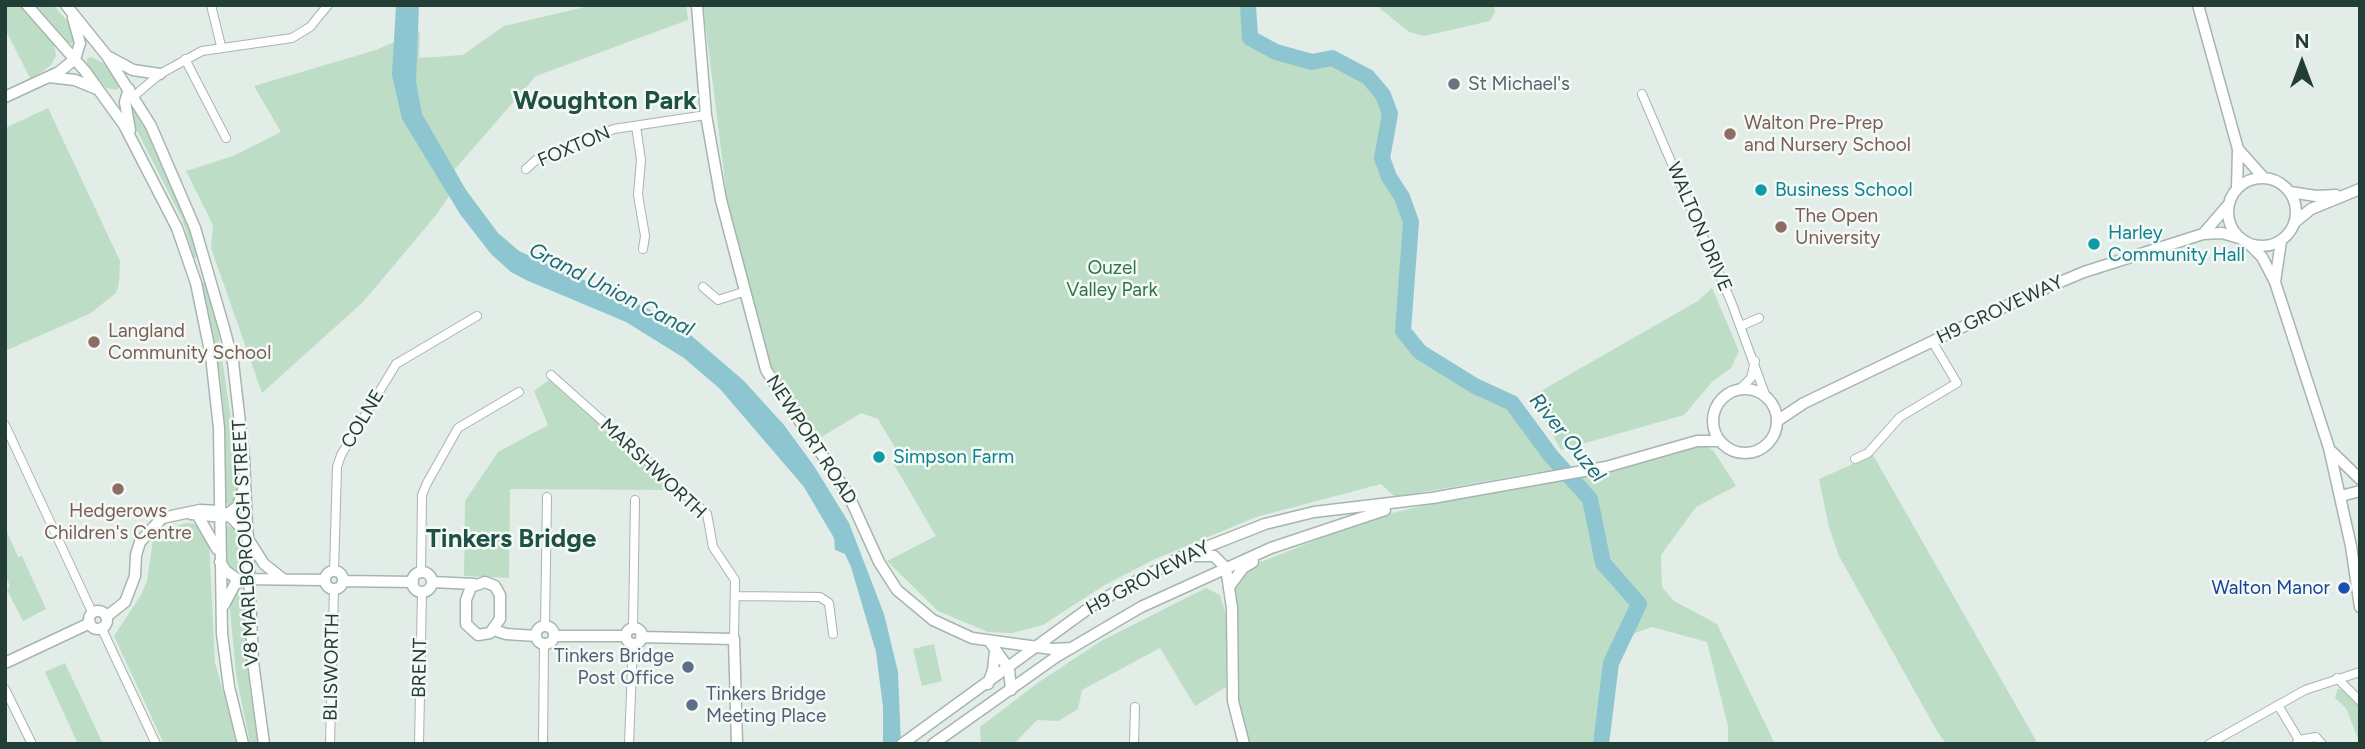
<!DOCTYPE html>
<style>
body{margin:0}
#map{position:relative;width:2365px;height:749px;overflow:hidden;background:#e3ede8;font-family:Figtree,sans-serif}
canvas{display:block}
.frame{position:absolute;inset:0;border:7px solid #233e37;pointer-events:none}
.north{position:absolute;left:2267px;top:28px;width:70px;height:70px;-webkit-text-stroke:5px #f4f9f6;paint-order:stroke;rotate:0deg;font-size:19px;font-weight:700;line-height:28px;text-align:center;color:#233e37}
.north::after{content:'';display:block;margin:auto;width:24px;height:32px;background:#233e37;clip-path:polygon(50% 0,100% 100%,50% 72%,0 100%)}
</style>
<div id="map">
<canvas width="2365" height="749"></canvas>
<div class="frame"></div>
<div class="north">N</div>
</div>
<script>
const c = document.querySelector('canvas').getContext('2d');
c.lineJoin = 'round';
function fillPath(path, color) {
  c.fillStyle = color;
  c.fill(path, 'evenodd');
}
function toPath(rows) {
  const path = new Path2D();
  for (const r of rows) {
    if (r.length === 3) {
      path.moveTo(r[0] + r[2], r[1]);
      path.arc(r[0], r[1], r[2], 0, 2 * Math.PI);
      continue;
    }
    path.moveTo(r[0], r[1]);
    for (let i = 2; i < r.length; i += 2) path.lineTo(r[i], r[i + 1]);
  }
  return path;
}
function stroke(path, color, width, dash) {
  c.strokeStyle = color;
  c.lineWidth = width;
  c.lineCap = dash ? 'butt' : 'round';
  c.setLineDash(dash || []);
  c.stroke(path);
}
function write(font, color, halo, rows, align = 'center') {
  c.font = font + ' Figtree,sans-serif';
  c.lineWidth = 5;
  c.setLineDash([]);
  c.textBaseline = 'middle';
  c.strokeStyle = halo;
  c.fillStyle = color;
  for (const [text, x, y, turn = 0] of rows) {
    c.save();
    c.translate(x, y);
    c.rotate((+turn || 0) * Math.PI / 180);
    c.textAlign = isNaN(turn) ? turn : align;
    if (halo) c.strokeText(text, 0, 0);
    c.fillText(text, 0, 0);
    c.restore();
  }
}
fillPath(toPath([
 [5,5,24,5,53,40,56,56,51,65,31,80,5,29],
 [36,5,53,5,71,25,75,44,69,43],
 [593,5,686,5,688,20,536,76,455,169,449,196,437,214,363,302,262,393,211,248,213,225,186,171,233,156,281,132,254,86,376,50,420,31,419,58,463,55,504,26],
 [703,5,1248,5,1251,37,1276,52,1312,62,1332,58,1357,68,1383,95,1390,114,1382,158,1389,177,1402,197,1411,222,1403,331,1420,352,1475,386,1512,403,1567,474,1697,441,1713,450,1736,486,1696,507,1661,555,1662,587,1674,601,1717,624,1775,744,1728,744,1728,726,1707,642,1652,627,1635,633,1619,646,1611,663,1601,744,1244,744,1239,729,1229,597,1245,573,1258,563,1375,517,1547,476,1544,471,1395,497,1381,484,1256,517,1155,559,1103,586,1043,625,1012,633,988,632,938,611,887,561,936,536,893,463,901,458,878,419,861,413,820,438,770,366,729,214],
 [1376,5,1494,5,1495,12,1490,21,1424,36,1409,32],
 [92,57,106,65,120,85,117,90,106,88,87,65,87,58],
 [131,105,150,136,179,197,200,256,194,258,182,219,131,119],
 [48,108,120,261,119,283,116,293,91,313,5,351,5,128],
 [207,281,217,324,235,447,239,493,236,502,230,507,226,503,224,415,220,374,201,283],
 [1712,288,1739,351,1731,368,1712,382,1684,415,1561,450,1532,396,1698,301],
 [549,380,670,486,668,490,510,489,509,578,464,576,465,501,498,452,548,425,534,391],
 [1873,455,2038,744,1946,744,1937,731,1839,556,1829,527,1819,479],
 [186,523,199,524,209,541,215,663,238,744,164,744,114,636,141,595,147,581,153,540,159,531],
 [228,525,243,536,244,570,242,573,233,570,225,557,224,529],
 [5,527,18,557,22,556,46,609,23,621,7,590,10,586,5,575],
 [1206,588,1220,595,1226,615,1226,687,1195,706,1160,648,1082,690,1078,709,1058,721,1037,720,1014,744,981,744,980,727,1039,682,1101,641],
 [239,590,244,596,250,690,260,744,250,744,236,674,230,610,234,592],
 [934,644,942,681,922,686,913,649],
 [65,663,103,744,78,744,45,672],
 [2338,688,2350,694,2360,705,2360,744,2346,708,2335,698]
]), '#bdddc6');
fillPath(toPath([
 [396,5,419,5,416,82,422,114,466,190,498,233,519,251,649,309,687,332,743,380,784,425,814,466,849,523,884,614,898,672,901,744,883,744,883,707,876,652,851,567,845,554,835,550,834,538,804,487,720,389,684,358,626,322,526,280,511,272,491,254,460,214,402,119,392,75]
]), '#8dc6d0');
stroke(toPath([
 [1248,5,1250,38,1276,52,1312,62,1332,58,1368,77,1383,95,1390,114,1382,158,1389,177,1402,197,1411,222,1403,331,1420,352,1475,386,1512,403,1551,456,1590,499,1603,563,1639,604,1611,663,1601,744]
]), '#8dc6d0', 16);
const minor = toPath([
 [211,5,221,46],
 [185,59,226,138],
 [1642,94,1732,304,1766,397],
 [134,96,160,74,202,51,292,38,310,27,328,5],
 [636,126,641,160,638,195,645,236,643,249],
 [526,169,536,160,614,129,706,115],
 [703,287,718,300,743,292],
 [1741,326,1759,318],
 [551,375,707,514,713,547,735,580,734,639],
 [1740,389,1751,378,1755,361],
 [5,425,92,612],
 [1855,459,1868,453,1900,417,1957,383,1932,341],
 [334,571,337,467,341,455,396,364,477,316],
 [421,572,422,495,427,483,458,428,519,392],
 [735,596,820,597,829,603,833,634],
 [101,627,156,744],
 [545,627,547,497],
 [633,628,635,500],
 [2337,678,2360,701],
 [5,689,32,744],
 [2278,705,2299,740,2296,744],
 [2299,740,2316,737,2322,744],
 [330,744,334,589],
 [419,744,422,592],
 [543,744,544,644],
 [629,744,633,644],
 [1134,744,1135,707],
 [2209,744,2305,690,2360,672]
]);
const tertiary = toPath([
 [27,5,85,71,124,125,177,228,196,283,211,356,219,428,222,634,229,687,243,744],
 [66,5,107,56,151,126,195,228,224,328,233,362,244,458,253,662,264,744],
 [697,5,706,115,721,200,766,370,848,494,879,562,897,590,933,620,972,638,1052,649,1072,648],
 [2198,5,2238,149,2237,189],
 [109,57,133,70,160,74],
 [49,77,75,80,97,89],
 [129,89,125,102,130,130],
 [5,97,59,72,75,59,80,43,73,18],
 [2238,149,2264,178],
 [2262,212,34],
 [2290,192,2316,196,2336,195],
 [2295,222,2311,209,2360,189],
 [2203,234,2229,204],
 [2249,244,2262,257,2275,282,2329,448,2351,546,2360,607],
 [2275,282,2281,241],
 [1745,421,32],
 [1777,421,1804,403,2029,295,2084,272,2203,234,2222,233,2239,238],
 [2330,450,2360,479],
 [2341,496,2360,491],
 [191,514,224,517,238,506,243,490],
 [198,516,217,549],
 [248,539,264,564,283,579],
 [1191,556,1214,556,1226,568,1232,608,1233,701,1244,744],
 [220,562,226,571,237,579,325,580],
 [334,580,9],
 [422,582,10],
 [343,581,413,582],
 [432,582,474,584],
 [485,582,495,586,500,595,500,619,490,633,478,635,466,624,466,600,471,587,485,582],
 [1229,587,1243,568,1253,562],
 [224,605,235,584,246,580],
 [98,620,9],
 [106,617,125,602,135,576,136,555,140,542,162,518,200,510,219,511,229,515,248,535],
 [545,635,9],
 [634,636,8],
 [494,630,506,634,536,636],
 [554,636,626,636],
 [641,637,734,639,737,744],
 [990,642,1009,669,1011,690],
 [5,663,90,623],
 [988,684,993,670,995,651],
 [902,744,1096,603,1181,557,1265,524,1314,512,1432,498,1606,467,1697,441,1719,441],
 [933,744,1056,657,1141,607,1271,548,1385,510]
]);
stroke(minor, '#a6b5af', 10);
stroke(tertiary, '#a6b5af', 13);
stroke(minor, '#fff', 8);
stroke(tertiary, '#fff', 10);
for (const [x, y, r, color] of [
 [1454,84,7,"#6b7280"],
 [1730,134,7,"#8d6e63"],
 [1761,190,7,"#0f9aa8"],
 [1781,227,7,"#8d6e63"],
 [2094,244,7,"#0f9aa8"],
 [94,342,7,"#8d6e63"],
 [879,457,7,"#0f9aa8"],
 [118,489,7,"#8d6e63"],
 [2344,588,7,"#1a4fb4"],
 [688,667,7,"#5c6f8a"],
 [692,705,7,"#5c6f8a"]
]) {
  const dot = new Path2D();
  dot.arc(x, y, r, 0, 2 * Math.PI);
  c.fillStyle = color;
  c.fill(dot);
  stroke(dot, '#f4f9f6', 2.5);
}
write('19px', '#5b616d', '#f4f9f6', [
 ["St Michael's",1468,84]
], 'left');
write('19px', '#785e54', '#f4f9f6', [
 ["Walton Pre-Prep",1744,123],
 ["and Nursery School",1744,145],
 ["The Open",1795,216],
 ["University",1795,238],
 ["Langland",108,331],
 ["Community School",108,353],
 ["Hedgerows",118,511,"center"],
 ["Children's Centre",118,533,"center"]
], 'left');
write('19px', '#233e37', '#f4f9f6', [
 ["FOXTON",574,147,-23],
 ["WALTON DRIVE",1699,227,67],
 ["H9 GROVEWAY",2000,310,-25],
 ["COLNE",363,419,-59],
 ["NEWPORT ROAD",811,440,57],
 ["MARSHWORTH",653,469,43],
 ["V8 MARLBOROUGH STREET",246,543,-93],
 ["H9 GROVEWAY",1148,578,-28],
 ["BLISWORTH",332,667,-89],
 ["BRENT",420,668,-89]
]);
write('19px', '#0d838f', '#f4f9f6', [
 ["Business School",1775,190],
 ["Harley",2108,233],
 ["Community Hall",2108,255],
 ["Simpson Farm",893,457]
], 'left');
write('19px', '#2e7449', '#f4f9f6', [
 ["Ouzel",1112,268],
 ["Valley Park",1112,290]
]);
write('19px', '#164399', '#f4f9f6', [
 ["Walton Manor",2330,588]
], 'right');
write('19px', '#4e5e75', '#f4f9f6', [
 ["Tinkers Bridge",674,656],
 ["Post Office",674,678],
 ["Tinkers Bridge",706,694,"left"],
 ["Meeting Place",706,716,"left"]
], 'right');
write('italic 21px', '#1e6979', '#f4f9f6', [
 ["Grand Union Canal",611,290,27],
 ["River Ouzel",1567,438,51]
]);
write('bold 26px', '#1f5044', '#f4f9f6', [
 ["Woughton Park",605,101],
 ["Tinkers Bridge",511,539]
]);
</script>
